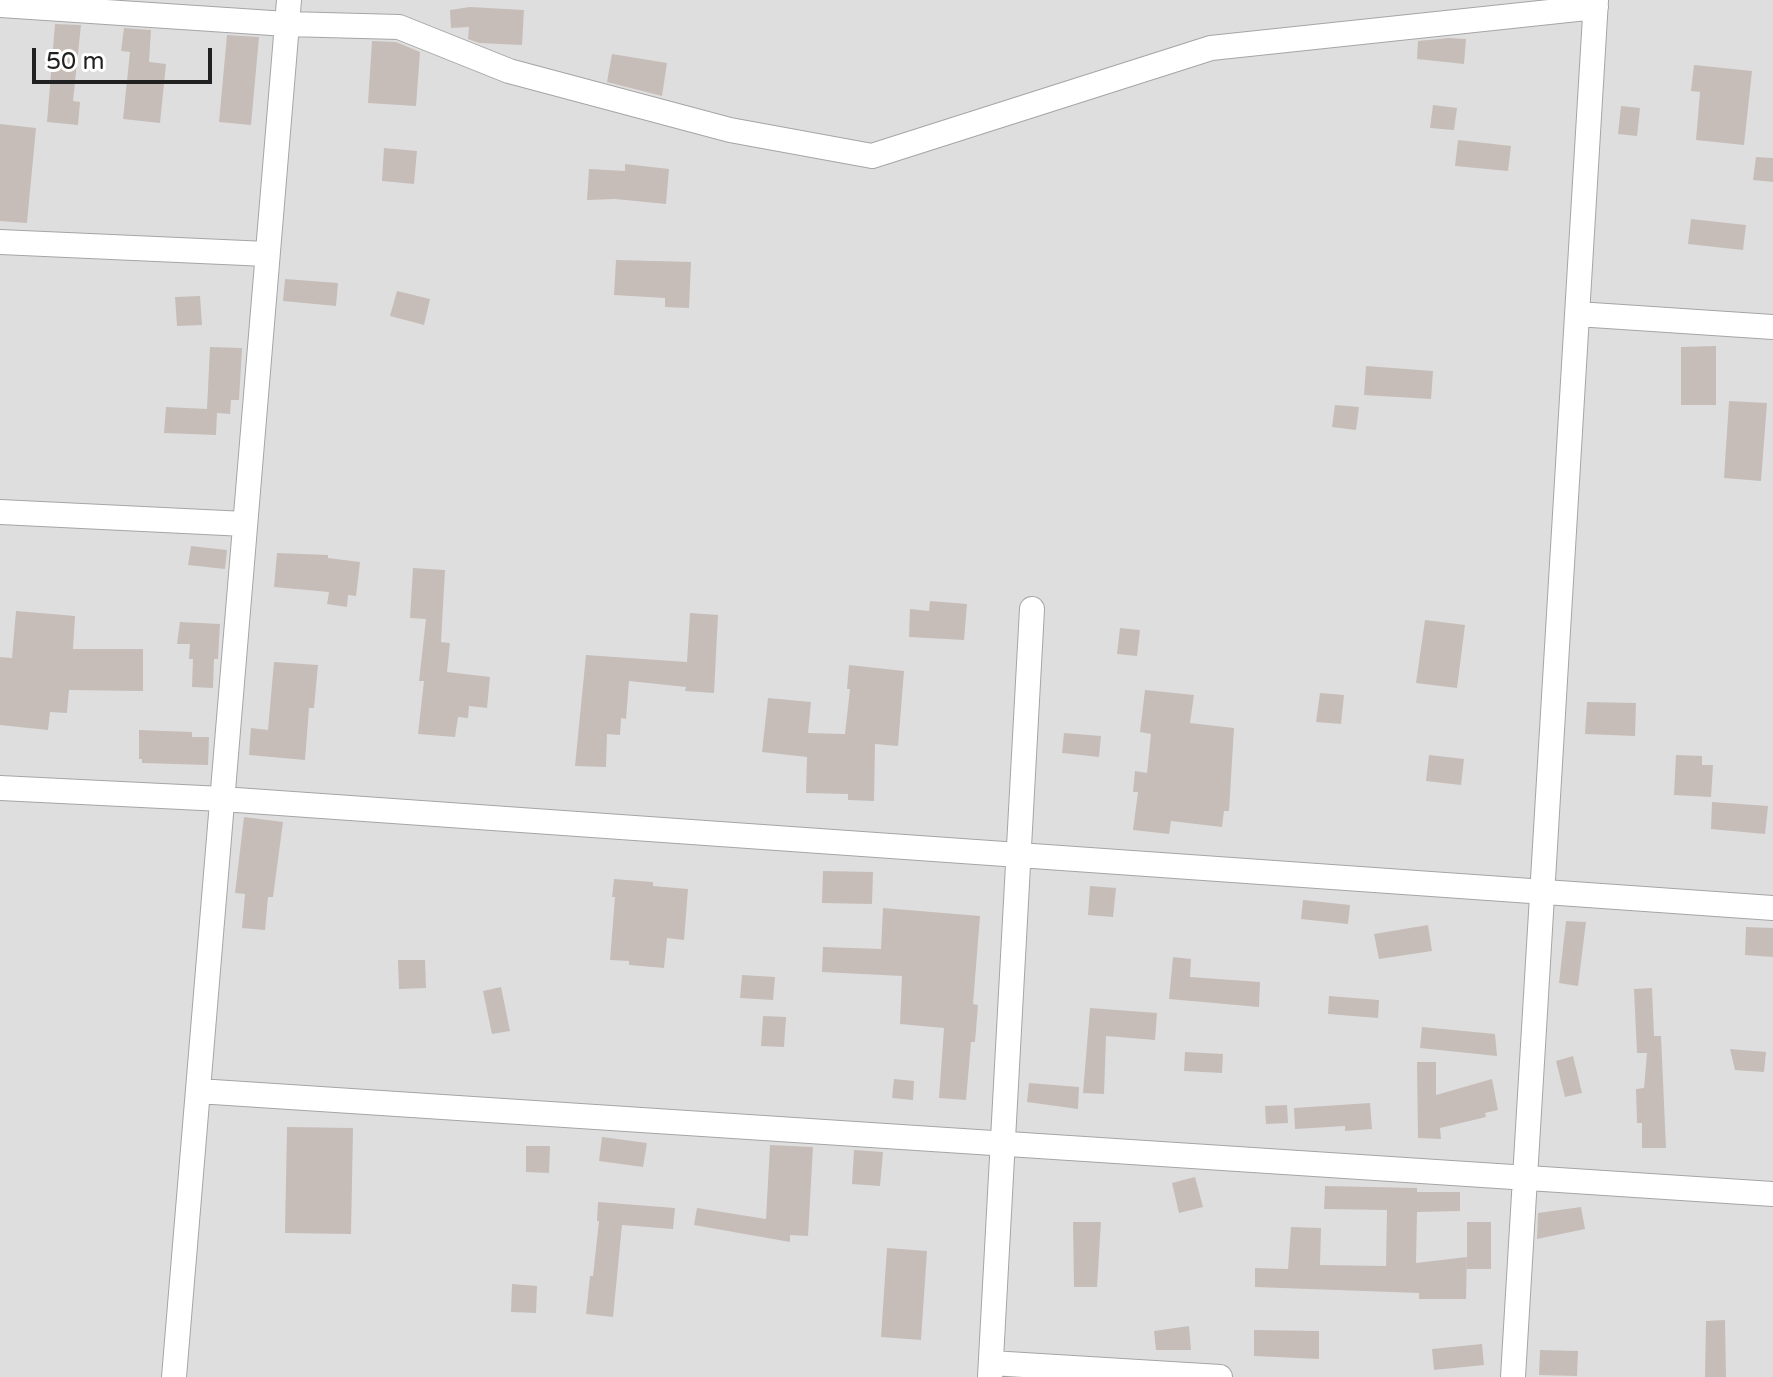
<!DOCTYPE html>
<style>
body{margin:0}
#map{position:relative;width:1773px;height:1377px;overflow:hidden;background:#f2eee8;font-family:"Varela Round",sans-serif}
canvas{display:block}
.scale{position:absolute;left:32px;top:48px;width:180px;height:36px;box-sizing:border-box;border:4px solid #212121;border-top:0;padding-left:10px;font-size:24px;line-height:28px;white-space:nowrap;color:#212121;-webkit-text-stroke:6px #fff;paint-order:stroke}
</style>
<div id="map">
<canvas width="1773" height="1377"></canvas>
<div class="scale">50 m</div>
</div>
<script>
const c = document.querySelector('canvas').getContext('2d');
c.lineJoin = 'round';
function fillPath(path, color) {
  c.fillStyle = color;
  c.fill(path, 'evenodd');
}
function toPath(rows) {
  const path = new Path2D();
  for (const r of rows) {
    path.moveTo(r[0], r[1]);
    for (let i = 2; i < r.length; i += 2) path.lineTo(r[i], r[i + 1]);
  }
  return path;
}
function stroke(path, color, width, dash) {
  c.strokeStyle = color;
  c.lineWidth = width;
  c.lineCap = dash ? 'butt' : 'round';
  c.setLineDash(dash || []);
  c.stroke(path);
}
fillPath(toPath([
 [0,0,1773,0,1773,1377,0,1377]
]), '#dfdedf');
fillPath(toPath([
 [470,7,524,10,522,45,479,43,468,39,469,27,451,28,450,10],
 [55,24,81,25,73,101,80,102,78,125,47,122],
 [124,28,151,30,149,62,166,64,160,123,123,119,130,52,121,51],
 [227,35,259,37,251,125,219,122],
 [1449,38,1466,39,1464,64,1417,59,1418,41],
 [372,41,396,42,420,52,416,106,368,103],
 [612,54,667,63,662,96,607,82],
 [1694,65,1752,71,1744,145,1696,140,1700,92,1691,91],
 [1433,105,1457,108,1454,130,1430,128],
 [1621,106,1640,108,1637,136,1618,134],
 [0,124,36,128,27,223,0,221],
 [1458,140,1511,146,1508,171,1455,166],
 [384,148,417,151,414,184,382,181],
 [1756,157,1773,158,1773,182,1753,180],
 [625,164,669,169,666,204,615,199,587,200,589,169,625,171],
 [1691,219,1746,225,1743,250,1688,244],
 [616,260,691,262,689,308,665,307,665,298,614,295],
 [285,279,338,283,336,306,283,301],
 [397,291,430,299,424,325,390,316],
 [200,296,202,325,177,326,175,297],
 [1716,346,1716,405,1681,405,1681,347],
 [210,347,242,348,239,400,231,400,230,414,217,413,216,435,164,433,166,407,207,409],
 [1366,366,1433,371,1431,399,1364,395],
 [1729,401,1767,403,1761,481,1724,478],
 [1335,405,1359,407,1356,430,1332,427],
 [191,546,227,550,225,569,188,565],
 [277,553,328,555,328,558,360,562,356,596,348,595,347,607,327,604,329,592,274,587],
 [413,568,445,570,441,642,450,643,447,672,490,677,487,708,469,706,468,718,458,717,455,737,418,734,424,681,419,681,426,619,410,618],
 [930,601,967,604,964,640,909,637,910,609,929,611],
 [16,611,75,616,73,649,143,649,143,691,69,690,67,713,50,712,48,730,0,725,0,657,12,658],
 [690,613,718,615,714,693,685,691,686,687,629,681,626,719,621,718,620,735,607,734,606,767,575,766,586,655,687,662],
 [1425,620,1465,625,1457,688,1416,683],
 [180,622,220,624,218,659,214,659,213,688,192,687,193,659,189,659,190,644,177,644],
 [1120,628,1140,630,1137,656,1117,654],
 [274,662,318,665,314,708,309,708,305,760,249,755,251,728,268,730],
 [849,665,904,671,898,746,875,744,874,801,848,800,848,794,806,793,807,757,762,752,768,698,811,702,808,733,845,734,850,689,847,689],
 [1145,690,1194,695,1190,723,1234,728,1229,811,1224,811,1222,827,1171,821,1169,834,1133,830,1138,792,1133,792,1135,771,1147,773,1151,734,1140,732],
 [1320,693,1344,695,1341,724,1316,722],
 [1587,702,1636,703,1635,736,1585,734],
 [139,730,192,732,192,737,209,737,208,765,142,763,142,759,139,759],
 [1064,733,1101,736,1099,757,1062,753],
 [1429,755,1464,759,1461,785,1426,781],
 [1676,755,1702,756,1702,765,1713,765,1711,797,1674,795],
 [1712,802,1768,806,1765,834,1711,829],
 [244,817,283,822,273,897,268,897,265,930,242,928,245,894,235,893],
 [823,871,873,872,872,904,822,903],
 [614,879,653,882,653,886,688,889,684,940,667,938,664,968,629,965,629,961,610,960,615,897,612,897],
 [1090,886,1116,888,1113,917,1088,915],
 [1303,900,1350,905,1348,924,1301,919],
 [883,908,980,916,973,1004,978,1005,975,1042,971,1042,966,1100,939,1098,944,1028,900,1024,902,976,822,972,823,947,881,949],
 [1566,921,1586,922,1578,986,1559,983],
 [1428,925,1432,951,1379,959,1374,934],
 [1746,927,1773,928,1773,957,1745,955],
 [1173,957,1191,959,1190,977,1260,982,1259,1007,1169,999],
 [398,960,425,960,426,988,399,989],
 [742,975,775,977,773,1000,740,998],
 [501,987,510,1031,492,1034,483,991],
 [1652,988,1654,1036,1661,1036,1666,1148,1642,1148,1642,1123,1637,1123,1636,1089,1644,1088,1647,1053,1637,1053,1634,989],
 [1329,996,1379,1000,1378,1018,1328,1014],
 [1090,1008,1157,1013,1155,1040,1106,1036,1104,1094,1083,1093],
 [763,1016,786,1017,784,1047,761,1046],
 [1422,1027,1495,1034,1497,1056,1420,1048],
 [1730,1049,1766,1052,1764,1072,1735,1070],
 [1185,1052,1223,1054,1222,1073,1184,1071],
 [1573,1056,1582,1093,1565,1097,1556,1061],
 [1417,1062,1436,1062,1436,1095,1492,1079,1498,1110,1485,1113,1486,1117,1440,1128,1441,1139,1418,1138],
 [894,1079,914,1081,913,1100,892,1098],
 [1029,1083,1079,1087,1078,1109,1027,1102],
 [1370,1103,1372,1129,1345,1131,1345,1126,1295,1129,1294,1108],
 [1287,1105,1288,1123,1266,1124,1265,1106],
 [287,1127,353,1128,351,1234,285,1233],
 [602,1137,647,1143,643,1167,599,1161],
 [770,1145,813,1147,808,1236,790,1235,790,1242,694,1225,697,1208,766,1219],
 [526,1146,550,1146,549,1173,526,1172],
 [854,1150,883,1152,880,1186,852,1184],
 [1195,1177,1203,1207,1179,1213,1172,1183],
 [1325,1186,1417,1188,1417,1192,1460,1192,1460,1211,1417,1212,1416,1263,1467,1257,1466,1299,1419,1299,1419,1293,1255,1287,1255,1268,1288,1269,1291,1227,1321,1228,1320,1265,1386,1266,1387,1210,1324,1209],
 [598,1202,675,1208,673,1229,622,1225,613,1317,586,1314,590,1276,593,1276,599,1221,597,1221],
 [1581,1207,1585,1229,1537,1239,1538,1213],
 [1073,1222,1101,1222,1097,1287,1074,1287],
 [1467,1222,1491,1222,1491,1269,1467,1269],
 [887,1248,927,1251,921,1340,881,1337],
 [512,1284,537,1286,536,1313,511,1312],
 [1725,1320,1726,1377,1705,1377,1706,1321],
 [1189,1326,1191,1350,1156,1350,1154,1331],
 [1254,1330,1319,1331,1319,1359,1254,1356],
 [1482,1344,1484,1365,1434,1370,1432,1349],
 [1540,1350,1578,1351,1577,1376,1539,1375]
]), '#c6bdb8');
const minor = toPath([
 [0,5,287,24,399,27,509,71,730,130,872,156,1211,48,1596,7],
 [0,242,267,254],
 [1577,314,1773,327],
 [0,512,245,524],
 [0,788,222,799,1773,908],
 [198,1091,1773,1194],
 [991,1363,1220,1377],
 [174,1377,289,0],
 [990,1377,1032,609],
 [1513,1377,1596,0]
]);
stroke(minor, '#a5a5a5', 26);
stroke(minor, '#fff', 24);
</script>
